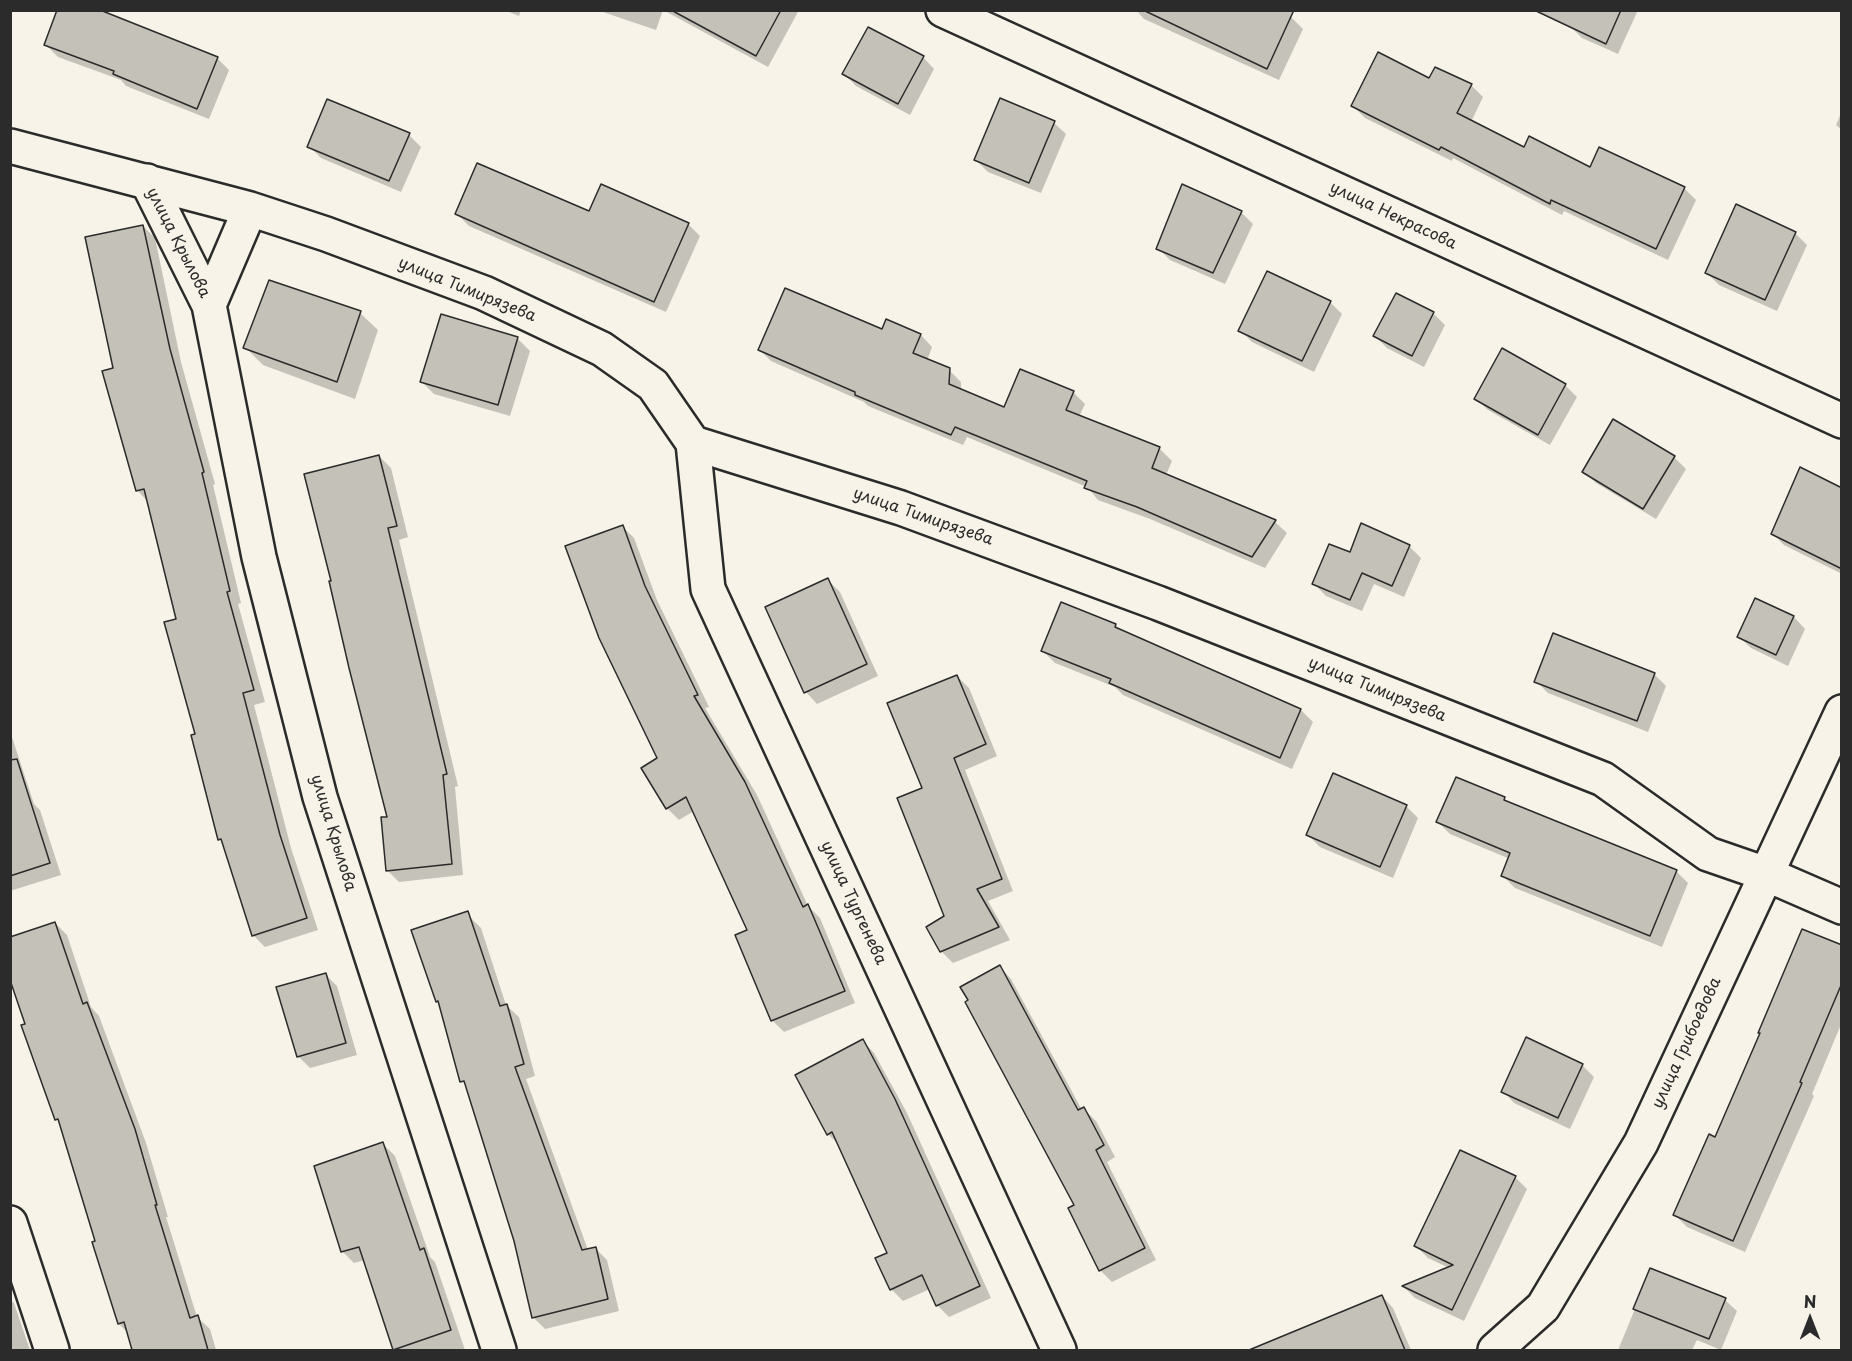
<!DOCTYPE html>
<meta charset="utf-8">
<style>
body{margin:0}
#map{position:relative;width:1852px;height:1361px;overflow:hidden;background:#f7f3e8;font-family:"Playpen Sans",sans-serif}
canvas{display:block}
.frame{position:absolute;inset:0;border:12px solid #2b2b2b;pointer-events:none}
.north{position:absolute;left:1780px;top:1289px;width:60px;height:60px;-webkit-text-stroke:4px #f7f3e8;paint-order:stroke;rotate:0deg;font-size:16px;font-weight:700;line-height:24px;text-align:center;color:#2b2b2b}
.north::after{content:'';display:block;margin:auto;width:21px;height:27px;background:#2b2b2b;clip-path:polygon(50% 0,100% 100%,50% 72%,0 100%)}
</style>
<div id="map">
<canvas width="1852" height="1361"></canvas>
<div class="frame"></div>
<div class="north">N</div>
</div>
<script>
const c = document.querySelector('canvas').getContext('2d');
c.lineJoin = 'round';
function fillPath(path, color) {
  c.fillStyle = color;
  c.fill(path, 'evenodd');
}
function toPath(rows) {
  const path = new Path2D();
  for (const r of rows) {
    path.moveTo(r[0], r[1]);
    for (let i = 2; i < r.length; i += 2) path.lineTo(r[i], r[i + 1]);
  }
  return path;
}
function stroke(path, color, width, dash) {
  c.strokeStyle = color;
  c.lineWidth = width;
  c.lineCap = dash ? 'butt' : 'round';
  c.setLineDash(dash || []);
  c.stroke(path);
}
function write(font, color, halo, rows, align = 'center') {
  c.font = font + ' "Playpen Sans",sans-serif';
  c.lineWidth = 4.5;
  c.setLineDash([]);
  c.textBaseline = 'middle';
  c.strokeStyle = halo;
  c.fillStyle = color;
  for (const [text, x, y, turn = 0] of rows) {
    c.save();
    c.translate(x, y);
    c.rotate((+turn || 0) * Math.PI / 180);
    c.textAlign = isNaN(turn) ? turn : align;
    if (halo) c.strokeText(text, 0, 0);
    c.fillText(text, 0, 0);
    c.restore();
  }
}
fillPath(toPath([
 [504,10,521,10,519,16],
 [597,10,663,10,656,30],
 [663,10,799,10,768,67],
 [1136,10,1276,10,1291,17,1303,29,1279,80,1144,19],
 [1578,10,1638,10,1618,54,1582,38,1570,26],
 [46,45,217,58,229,70,209,119,126,86,121,80,58,57],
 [923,57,934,69,910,115,856,86,844,74],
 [1430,80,1471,85,1483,97,1471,122,1524,149,1590,169,1600,149,1684,188,1696,200,1668,260,1564,211,1562,215,1453,158,1452,161,1365,118,1353,106],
 [1842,111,1842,130,1836,125],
 [1054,123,1066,134,1041,193,988,172,976,160],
 [409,135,421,147,401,192,321,158,309,146],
 [1241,212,1253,224,1225,284,1170,260,1158,248],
 [590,213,688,224,700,236,666,312,469,226,457,214],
 [143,226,155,238,181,362,215,484,213,485,241,603,238,604,265,702,254,705,291,848,318,930,265,947,253,935,224,843,219,839,197,735,178,620,149,503,137,490,115,370],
 [1795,233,1807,245,1777,311,1719,285,1707,273],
 [1330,302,1342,314,1314,372,1252,342,1240,330],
 [360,313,378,330,355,399,263,365,245,347],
 [1433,313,1445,325,1424,367,1387,348,1375,336],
 [442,316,518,339,530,351,510,416,434,394,422,382],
 [887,321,921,335,932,347,927,361,949,370,961,382,961,390,1005,409,1073,392,1085,404,1079,417,1160,449,1172,461,1166,475,1275,522,1287,533,1265,568,1150,519,1098,500,1087,487,967,437,963,445,868,406,864,402,771,361,759,349,882,331],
 [1503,350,1565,385,1577,397,1550,445,1488,410,1476,399],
 [379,456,391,468,408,537,399,540,458,786,455,787,463,875,399,882,387,870,389,818,332,582],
 [1674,457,1686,469,1656,519,1596,483,1584,471],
 [1842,489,1842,574,1784,545,1772,533],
 [1362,525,1409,546,1421,558,1404,597,1374,584,1362,611,1326,596,1314,584,1351,554],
 [622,526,634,538,657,600,709,707,705,708,757,795,808,906,820,918,855,1003,784,1032,772,1020,749,931,694,811,679,820,667,808],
 [828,580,840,592,878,676,817,704,806,692],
 [1756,600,1794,617,1805,629,1788,666,1751,648,1739,637],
 [1115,625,1121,631,1301,710,1313,722,1292,769,1123,695,1115,687,1055,663,1043,651],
 [1654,674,1666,686,1648,732,1548,693,1536,681],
 [957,676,969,688,997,756,965,770,1013,891,988,901,1010,940,953,963,941,951,945,917,924,789],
 [10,731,34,804,40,810,61,875,10,891],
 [1504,798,1510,804,1676,871,1688,883,1662,947,1515,888,1503,876,1510,859,1450,834,1438,822],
 [1406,806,1418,818,1393,878,1320,847,1308,835],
 [469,916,481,928,506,1005,519,1017,535,1076,526,1079,588,1250,595,1248,607,1260,619,1311,545,1329,533,1317,515,1241,468,1087,462,1081,440,1004,437,1001],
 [55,923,67,935,91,1007,99,1016,146,1143,168,1217,166,1217,197,1317,210,1329,216,1350,133,1350,128,1333,119,1324,97,1242,61,1124,57,1119,27,1025],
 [1842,947,1842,1022,1812,1094,1814,1096,1745,1252,1687,1227,1675,1215,1716,1139],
 [1000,967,1011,979,1082,1110,1084,1109,1096,1121,1115,1157,1107,1162,1156,1260,1112,1282,1100,1270,1076,1205],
 [325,974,337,986,357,1055,310,1068,298,1056],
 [863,1041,874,1053,907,1113,991,1298,949,1317,937,1305,930,1289,903,1301,891,1289,889,1254,839,1145,828,1134],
 [1582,1065,1594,1077,1570,1129,1514,1103,1503,1091],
 [383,1144,395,1156,430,1257,435,1262,465,1350,395,1350,365,1260,354,1263,342,1251],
 [1515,1177,1527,1189,1464,1321,1415,1298,1404,1287,1449,1268,1428,1258,1416,1246],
 [1651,1270,1725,1300,1737,1311,1721,1350,1697,1340,1692,1350,1618,1350],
 [1382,1296,1393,1308,1411,1350,1252,1350],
 [10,1300,14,1303,30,1350,10,1350]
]), '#0003');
const building = toPath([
 [57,10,100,10,218,57,197,109,113,74,114,71,44,45,57,10],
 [671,10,781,10,756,56,671,10],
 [1143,10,1294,10,1267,69,1143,10],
 [1534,10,1621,10,1606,44,1534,10],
 [868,27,924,56,898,104,842,74,868,27],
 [1378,52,1429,78,1435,67,1472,84,1457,113,1524,147,1529,136,1590,167,1599,147,1685,187,1656,249,1551,200,1550,204,1441,147,1439,150,1351,106,1378,52],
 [1000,98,1055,121,1029,183,974,160,1000,98],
 [327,99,410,133,389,181,307,147,327,99],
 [477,163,589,211,601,184,689,223,654,302,455,214,477,163],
 [1182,184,1242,211,1213,273,1156,249,1182,184],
 [1736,204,1796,232,1765,300,1705,273,1736,204],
 [143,225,170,349,204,472,202,473,230,591,227,592,254,690,243,693,280,835,307,918,252,936,221,839,218,840,191,735,195,734,164,622,176,619,144,489,136,491,102,371,113,368,85,237,143,225],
 [1267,271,1331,301,1302,361,1238,331,1267,271],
 [269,280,361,311,337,382,243,348,269,280],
 [785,288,882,329,886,319,921,334,913,353,950,368,949,384,1004,407,1020,369,1074,391,1066,410,1160,447,1152,468,1276,520,1252,557,1137,507,1084,488,1087,481,955,427,951,435,855,395,855,392,758,350,785,288],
 [1396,293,1434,312,1412,356,1373,336,1396,293],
 [441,314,518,337,498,405,420,382,441,314],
 [1502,348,1566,384,1538,435,1474,399,1502,348],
 [1613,419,1675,456,1643,509,1582,472,1613,419],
 [379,455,397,526,388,528,447,774,443,775,452,864,386,871,381,817,387,817,349,668,329,581,331,581,304,474,379,455],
 [1800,467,1842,488,1842,569,1771,534,1800,467],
 [1361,523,1410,545,1392,586,1362,573,1350,600,1312,584,1329,544,1350,552,1361,523],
 [623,525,645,586,698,695,694,696,745,782,803,907,808,904,845,991,771,1021,735,935,747,930,686,797,666,809,641,768,657,758,599,638,565,546,623,525],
 [828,578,867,664,804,693,765,607,828,578],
 [1755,598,1794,616,1776,655,1737,637,1755,598],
 [1061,602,1116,624,1115,627,1301,709,1280,758,1109,683,1111,679,1041,651,1061,602],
 [1553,633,1655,673,1637,721,1534,682,1553,633],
 [957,675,986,744,954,758,1002,879,977,889,999,927,940,952,926,927,944,916,897,798,922,788,887,703,957,675],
 [17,759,50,863,10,876,10,760,17,759],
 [1333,773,1407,805,1380,867,1306,835,1333,773],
 [1456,777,1505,797,1504,800,1677,870,1650,936,1501,876,1510,853,1436,822,1456,777],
 [468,911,500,1006,507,1004,524,1064,515,1067,582,1250,596,1247,608,1299,532,1318,514,1241,464,1081,460,1082,438,1001,436,1002,411,930,468,911],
 [55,922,83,1004,87,1002,135,1129,157,1205,155,1205,190,1318,198,1315,208,1350,132,1350,124,1322,118,1324,92,1242,95,1241,58,1119,55,1120,21,1025,25,1024,10,980,10,937,55,922],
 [1802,929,1842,945,1842,983,1800,1082,1802,1083,1733,1241,1673,1215,1709,1134,1715,1137,1760,1033,1758,1033,1802,929],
 [1000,965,1078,1110,1084,1107,1104,1145,1096,1150,1145,1248,1099,1271,1068,1208,1074,1205,965,1002,968,1000,960,987,1000,965],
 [326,973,346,1043,297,1057,276,987,326,973],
 [1526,1037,1583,1064,1558,1118,1501,1092,1526,1037],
 [863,1039,895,1099,980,1286,936,1306,922,1275,890,1290,875,1258,887,1253,832,1132,827,1135,795,1075,863,1039],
 [383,1142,420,1250,424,1248,451,1330,393,1350,359,1247,341,1252,314,1166,383,1142],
 [1460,1150,1516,1176,1452,1310,1402,1286,1453,1265,1414,1246,1460,1150],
 [1650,1268,1726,1298,1709,1339,1633,1309,1650,1268],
 [1382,1295,1405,1350,1249,1350,1382,1295]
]);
fillPath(building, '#c4c1b9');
stroke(building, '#2b2b2b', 1.5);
const street = toPath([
 [943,10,1842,421],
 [10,146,250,209,326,234,484,293,602,349,653,385,693,443,901,508,1158,603,1603,779,1708,854,1766,874,1842,907],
 [147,181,209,305,259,557,320,797,499,1350],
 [209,305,250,209],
 [693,443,708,589,1059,1350],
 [10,1223,52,1350],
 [1495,1350,1543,1307,1641,1143,1842,712]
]);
stroke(street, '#2b2b2b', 38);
stroke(street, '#f7f3e8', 33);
write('16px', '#2b2b2b', '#f7f3e8', [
 ["улица Некрасова",1393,216,25],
 ["улица Крылова",178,243,63],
 ["улица Тимирязева",467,290,22],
 ["улица Тимирязева",923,517,19],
 ["улица Тимирязева",1377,690,22],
 ["улица Крылова",333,833,73],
 ["улица Тургенева",853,903,65],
 ["улица Грибоедова",1687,1043,-65]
]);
</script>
